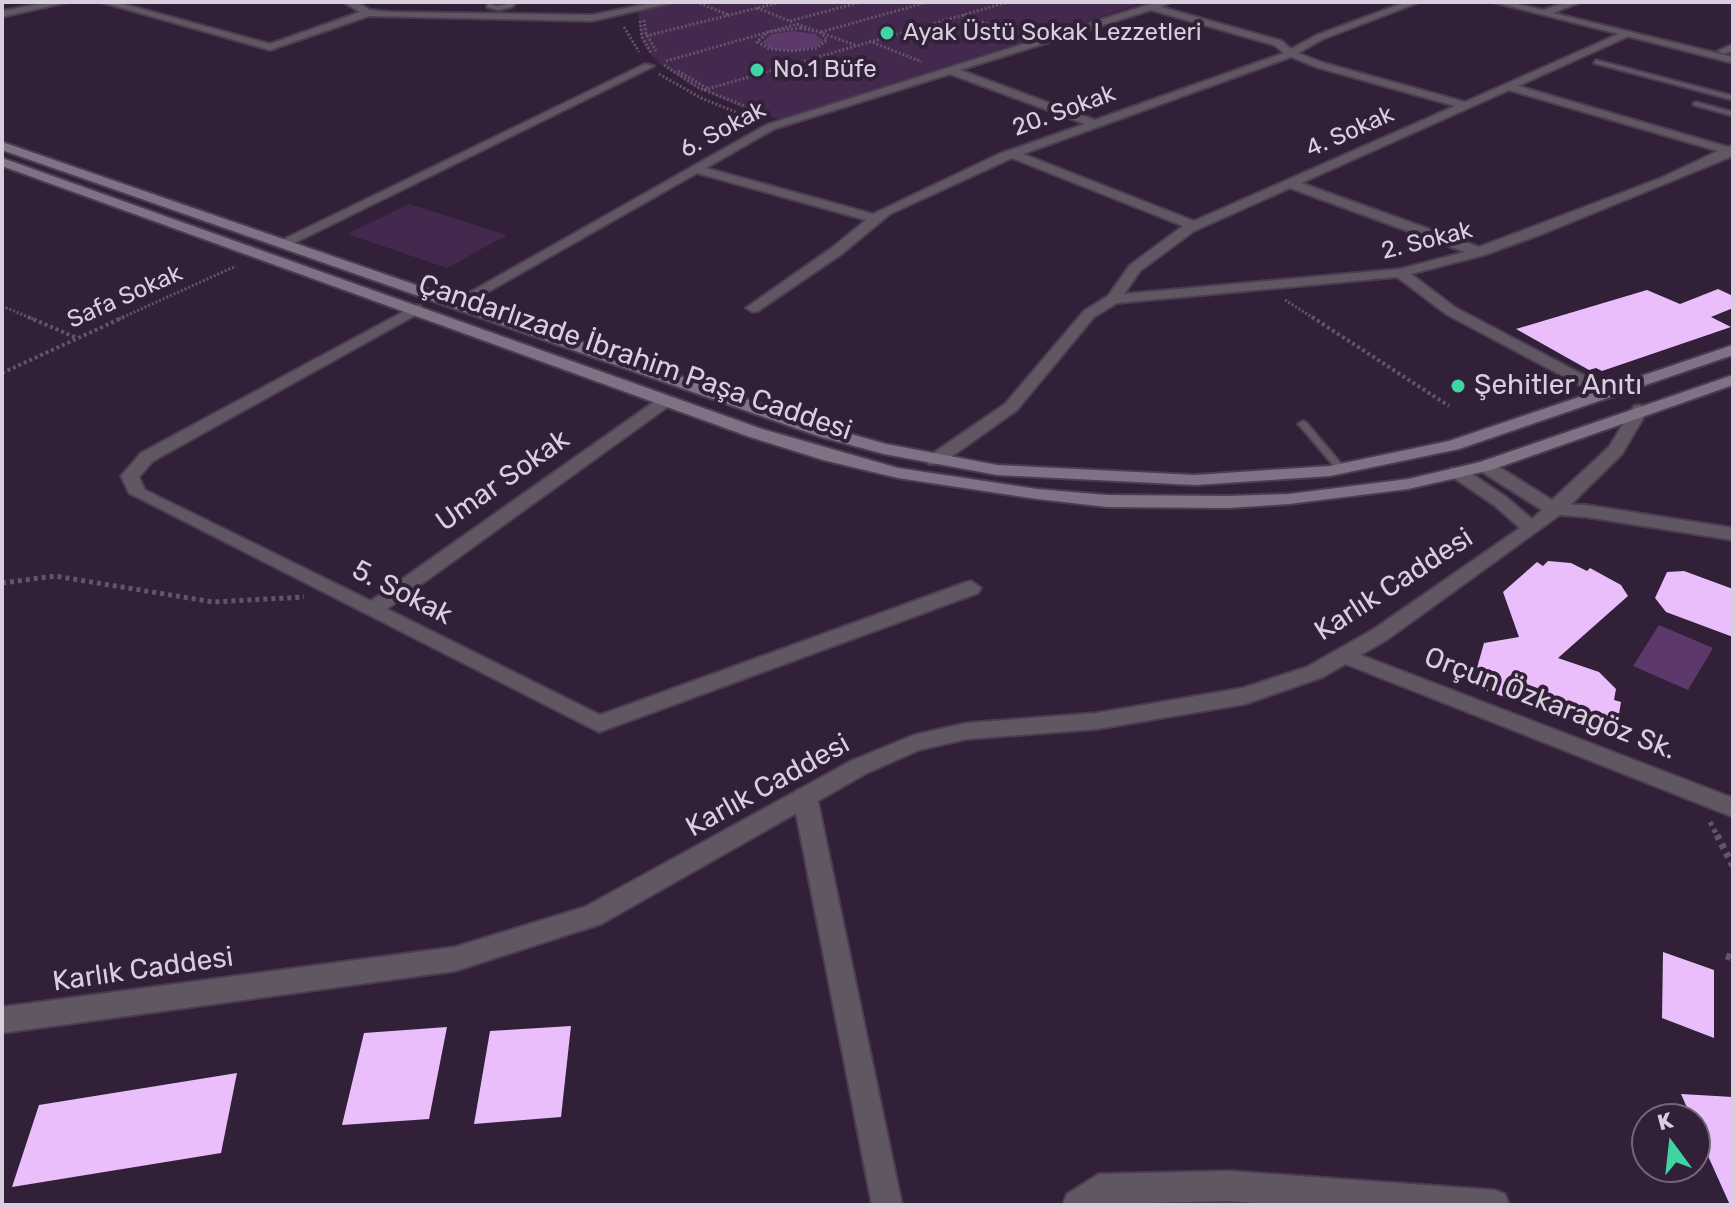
<!DOCTYPE html>
<meta charset="utf-8">
<style>
body{margin:0}
#map{position:relative;width:1735px;height:1207px;overflow:hidden;background:#312037;font-family:Rubik,sans-serif}
canvas{display:block}
.frame{position:absolute;inset:0;border:4px solid #d9cedd;pointer-events:none}
.north{position:absolute;left:1631px;top:1103px;width:80px;height:80px;box-sizing:border-box;background:#312037;border:2px solid #746679;border-radius:50%;rotate:345deg;font-size:22px;font-weight:700;line-height:32px;text-align:center;color:#d9cedd}
.north::after{content:'';display:block;margin:auto;width:28px;height:36px;background:#3fd4a2;clip-path:polygon(50% 0,100% 100%,50% 72%,0 100%)}
</style>
<div id="map">
<canvas width="1735" height="1207"></canvas>
<div class="frame"></div>
<div class="north">K</div>
</div>
<script>
const c = document.querySelector('canvas').getContext('2d');
c.lineJoin = 'round';
function fillPath(path, color) {
  c.fillStyle = color;
  c.fill(path, 'evenodd');
}
function toPath(rows) {
  const path = new Path2D();
  for (const r of rows) {
    path.moveTo(r[0], r[1]);
    for (let i = 2; i < r.length; i += 2) path.lineTo(r[i], r[i + 1]);
  }
  return path;
}
function stroke(path, color, width, dash) {
  c.strokeStyle = color;
  c.lineWidth = width;
  c.lineCap = dash ? 'butt' : 'round';
  c.setLineDash(dash || []);
  c.stroke(path);
}
function write(font, color, halo, rows, align = 'center') {
  c.font = font + ' Rubik,sans-serif';
  c.lineWidth = 8;
  c.setLineDash([]);
  c.textBaseline = 'middle';
  c.strokeStyle = halo;
  c.fillStyle = color;
  for (const [text, x, y, turn = 0] of rows) {
    c.save();
    c.translate(x, y);
    c.rotate((+turn || 0) * Math.PI / 180);
    c.textAlign = isNaN(turn) ? turn : align;
    if (halo) c.strokeText(text, 0, 0);
    c.fillText(text, 0, 0);
    c.restore();
  }
}
fillPath(toPath([
 [679,2,1126,2,1138,5,779,119,752,112,692,86,660,64,648,51,641,39,638,12],
 [409,204,507,235,447,268,347,234]
]), '#43294e');
fillPath(toPath([
 [793,31,815,34,824,41,818,46,796,51,772,49,762,43,771,34],
 [1659,625,1713,648,1688,690,1633,666]
]), '#5d386b');
fillPath(toPath([
 [1718,289,1733,296,1733,308,1711,317,1731,327,1602,371,1596,368,1589,370,1516,329,1647,290,1680,304],
 [1548,561,1571,563,1587,571,1590,568,1621,585,1628,596,1558,658,1599,672,1616,689,1614,700,1621,702,1617,726,1601,729,1487,691,1475,675,1484,643,1519,637,1503,592,1537,562,1543,566],
 [1684,571,1733,589,1733,637,1666,612,1655,598,1667,572],
 [1663,952,1714,970,1714,1038,1662,1018],
 [571,1026,561,1117,474,1124,490,1031],
 [447,1027,429,1119,342,1125,364,1033],
 [237,1073,221,1153,12,1187,39,1105],
 [1681,1094,1733,1097,1733,1205,1730,1205,1695,1127,1695,1119,1692,1119]
]), '#e9befa');
const service = toPath([
 [489,2,495,2,492,5,498,6,516,2,512,7,498,10,487,7,489,2],
 [1596,60,1733,96,1733,100,1594,63,1596,60],
 [1696,102,1733,112,1733,116,1694,105,1693,104,1696,102],
 [1303,421,1306,422,1344,467,1346,469,1344,471,1338,471,1300,426,1298,424,1303,421]
]);
const minor = toPath([
 [101,2,116,2,270,44,360,12,344,2,356,2,370,10,390,12,592,15,657,2,675,2,592,21,369,16,270,50,101,2],
 [1157,2,1171,2,1161,7,1282,41,1291,49,1317,35,1406,2,1420,2,1323,39,1298,53,1324,63,1465,102,1623,32,1629,32,1629,36,1518,86,1728,147,1733,145,1733,156,1542,234,1484,255,1411,274,1456,308,1614,391,1614,397,1602,397,1446,314,1397,277,1117,303,1094,317,1017,410,941,464,929,464,926,460,929,456,1005,404,1084,311,1108,296,1130,265,1183,226,1012,158,890,214,843,253,758,311,753,312,746,308,833,247,866,220,697,173,463,306,453,306,451,303,766,125,1157,2],
 [1151,10,1274,45,1284,53,1095,120,960,70,1151,10],
 [1291,57,1316,67,1455,106,1194,221,1023,154,1291,57],
 [950,74,1085,124,999,154,873,214,706,168,774,129,950,74],
 [1509,90,1718,151,1661,178,1479,247,1301,183,1509,90],
 [1290,188,1465,252,1400,269,1124,294,1140,271,1194,231,1290,188],
 [1733,44,1733,51,1723,54,1718,51,1733,44],
 [645,64,654,66,288,246,276,243,645,64],
 [416,305,421,306,421,312,153,461,139,477,145,490,371,601,661,397,673,397,673,403,387,609,600,715,964,583,971,581,981,588,978,593,599,732,129,493,121,476,141,453,416,305],
 [1555,504,1586,505,1733,528,1733,540,1586,517,1549,514,1546,510,1549,506,1555,504],
 [1345,649,1733,798,1733,817,1338,661,1335,656,1338,651,1345,649],
 [805,788,813,790,817,797,902,1205,872,1205,793,797,797,790,805,788],
 [1229,1171,1494,1190,1505,1194,1509,1205,1281,1205,1229,1201,1063,1205,1067,1194,1099,1174,1229,1171]
]);
const tertiary = toPath([
 [49,2,68,2,2,17,2,11,49,2],
 [1493,2,1509,2,1543,10,1567,2,1581,2,1553,13,1733,57,1733,63,1493,2],
 [1640,405,1648,410,1622,454,1561,514,1388,639,1323,677,1245,704,1097,729,967,739,919,750,867,773,601,924,455,971,2,1033,2,1007,455,947,585,907,851,761,914,735,967,723,1097,713,1243,688,1307,667,1374,629,1520,528,1494,505,1451,476,1448,472,1451,468,1463,468,1506,497,1532,519,1542,510,1479,470,1476,466,1479,462,1491,462,1552,500,1609,447,1634,406,1640,405]
]);
const secondary = toPath([
 [2,142,833,429,886,444,997,465,1195,475,1330,466,1449,441,1733,345,1733,355,1459,449,1330,476,1195,485,997,475,884,454,821,437,2,150,2,142],
 [2,158,762,429,898,468,1037,489,1107,495,1228,496,1289,494,1408,479,1480,462,1733,375,1733,385,1491,470,1408,489,1289,504,1228,508,1107,507,1037,499,898,478,823,460,750,437,2,166,2,158]
]);
stroke(service, '#4c3c52', 4);
stroke(minor, '#4c3c52', 4);
stroke(tertiary, '#4c3c52', 4);
stroke(secondary, '#4c3c52', 4);
stroke(toPath([
 [696,2,729,15],
 [757,8,792,22],
 [963,15,1013,33],
 [644,20,646,33,656,51],
 [640,21,642,37,651,53],
 [790,21,861,2],
 [624,27,639,52],
 [800,28,820,32,827,40,817,48,794,51,770,49,757,42,768,32,800,28],
 [821,32,928,2],
 [646,36,781,2],
 [869,41,922,62],
 [666,61,797,24,855,45],
 [664,65,699,88,763,113],
 [678,71,707,88],
 [659,74,701,98,750,118],
 [704,90,1008,2],
 [1285,300,1315,319],
 [2,306,33,319],
 [119,319,236,266]
]), '#645469', 3, [2, 2]);
stroke(toPath([
 [28,317,77,338],
 [1312,317,1449,406],
 [2,373,124,317]
]), '#645469', 4, [3, 3]);
stroke(toPath([
 [2,583,55,576,213,602,304,597],
 [1710,822,1718,837]
]), '#645469', 5, [4, 4]);
stroke(toPath([
 [1717,835,1733,866],
 [1726,956,1733,958]
]), '#645469', 7, [5, 5]);
fillPath(service, '#605763');
fillPath(minor, '#605763');
fillPath(tertiary, '#605763');
fillPath(secondary, '#7f7284');
for (const [x, y, r, color] of [
 [887,33,8,"#3fd4a2"],
 [757,70,8,"#3fd4a2"],
 [1458,386,8,"#3fd4a2"]
]) {
  const dot = new Path2D();
  dot.arc(x, y, r, 0, 2 * Math.PI);
  c.fillStyle = color;
  c.fill(dot);
  stroke(dot, '#312037', 3);
}
write('24px', '#d9cedd', '#312037', [
 ["Ayak Üstü Sokak Lezzetleri",903,33],
 ["No.1 Büfe",773,70]
], 'left');
write('24px', '#d9cedd', '#312037', [
 ["20. Sokak",1064,111,-20],
 ["6. Sokak",723,130,-28],
 ["4. Sokak",1350,132,-24],
 ["2. Sokak",1427,241,-14],
 ["Safa Sokak",125,297,-24]
]);
write('28px', '#d9cedd', '#312037', [
 ["Çandarlızade İbrahim Paşa Caddesi",635,358,19],
 ["Umar Sokak",503,481,-35],
 ["Karlık Caddesi",1394,585,-33],
 ["5. Sokak",402,593,27],
 ["Orçun Özkaragöz Sk.",1550,704,21],
 ["Karlık Caddesi",768,786,-29],
 ["Karlık Caddesi",143,970,-8]
]);
write('28px', '#d9cedd', '#312037', [
 ["Şehitler Anıtı",1474,386]
], 'left');
</script>
